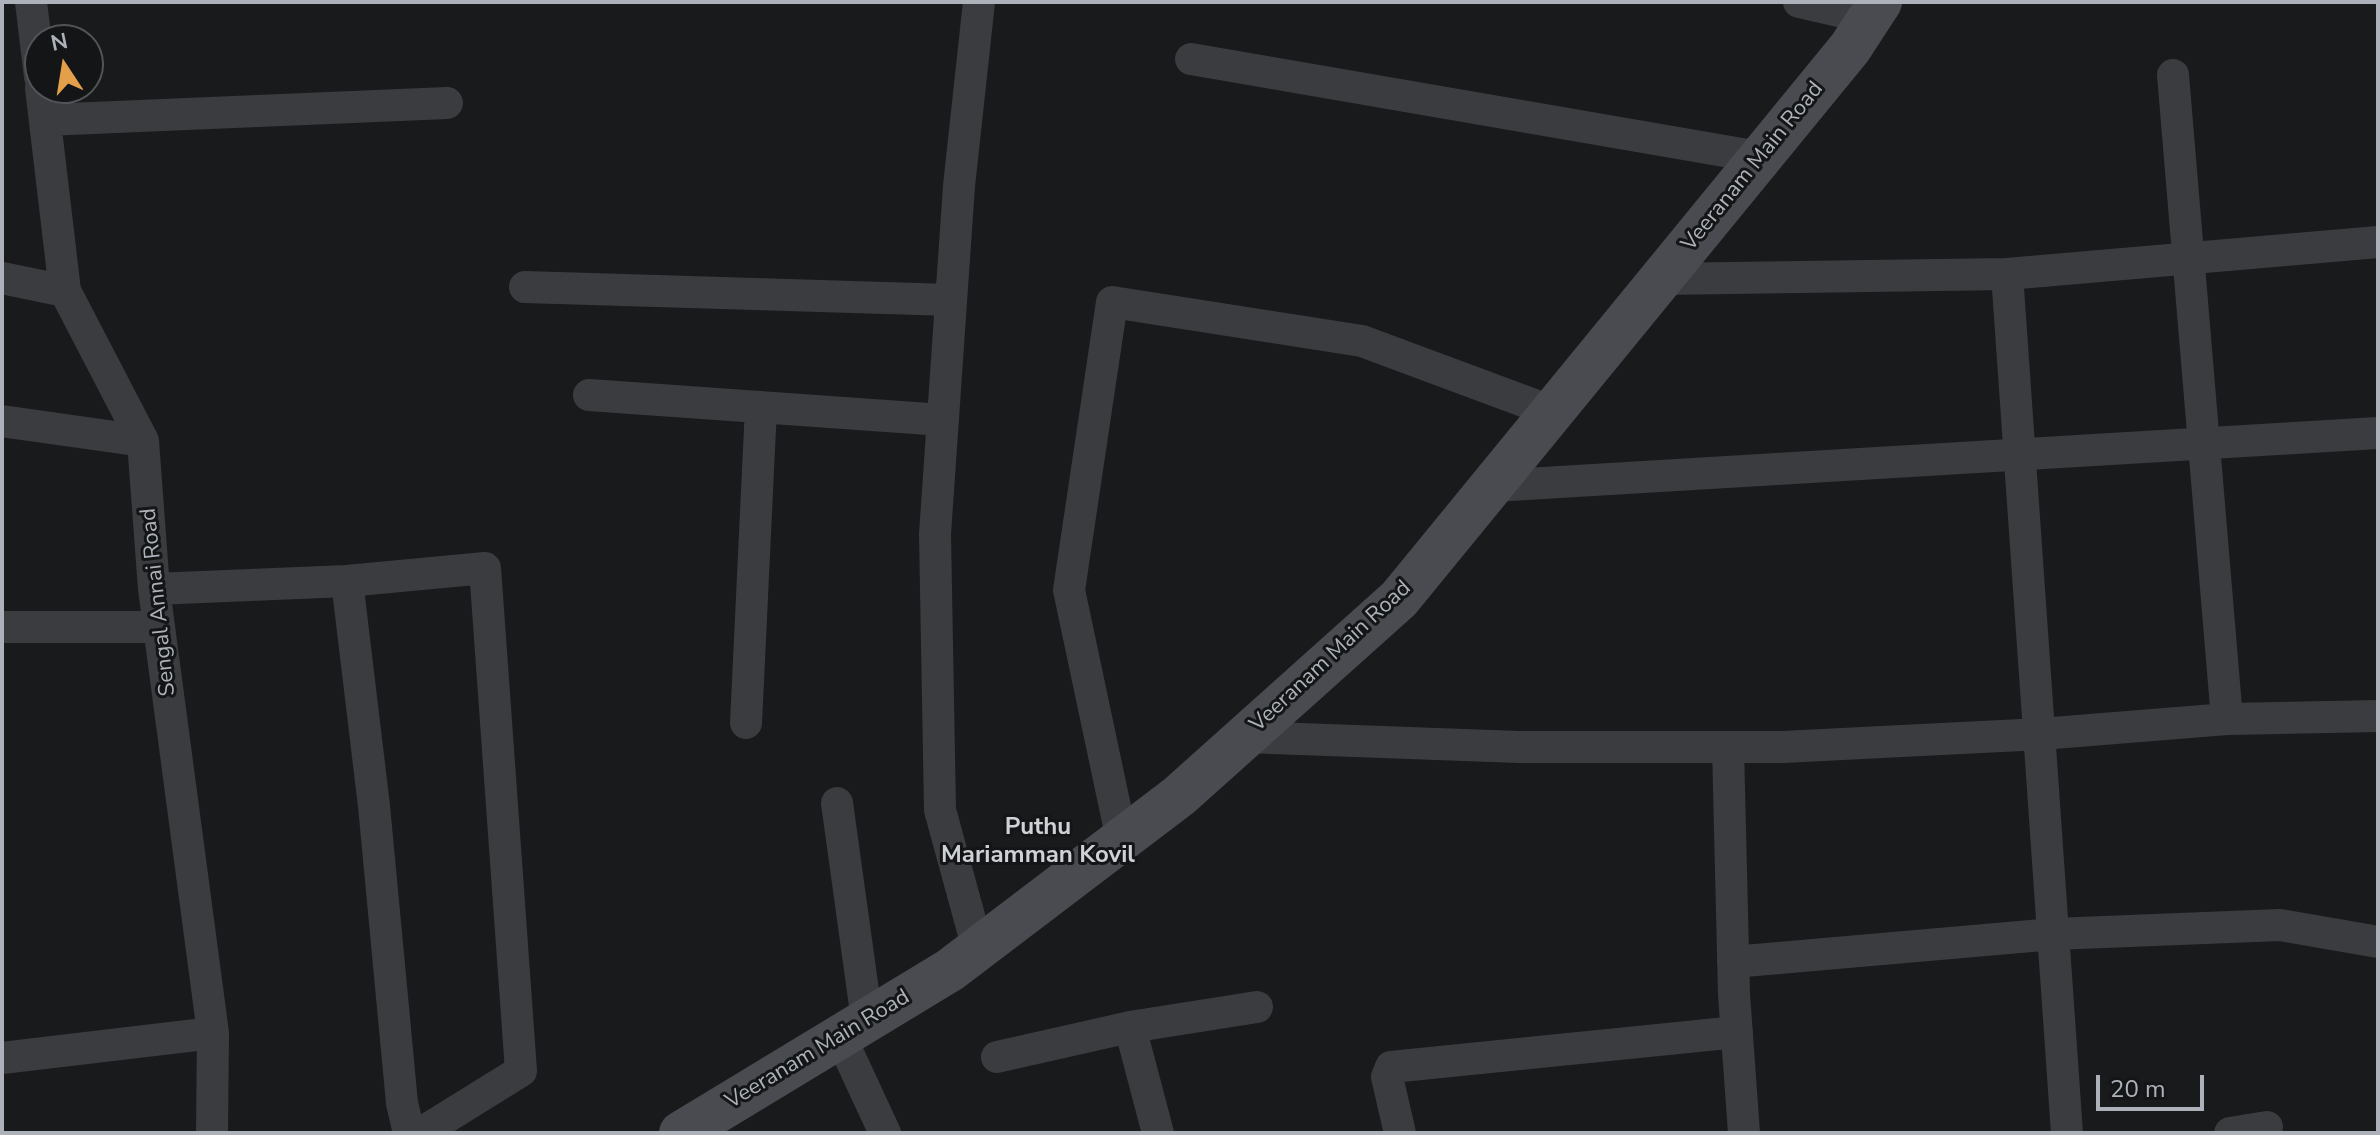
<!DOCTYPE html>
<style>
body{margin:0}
#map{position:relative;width:2380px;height:1135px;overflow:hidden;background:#191a1b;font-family:"Nunito Sans",sans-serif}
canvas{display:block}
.frame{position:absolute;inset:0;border:4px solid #adb2ba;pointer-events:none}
.north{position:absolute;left:24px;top:24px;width:80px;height:80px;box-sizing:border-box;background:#141516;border:2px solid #515458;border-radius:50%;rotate:348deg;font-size:22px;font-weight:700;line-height:32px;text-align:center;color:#adb2ba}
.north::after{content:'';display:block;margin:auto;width:28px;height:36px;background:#e39f4a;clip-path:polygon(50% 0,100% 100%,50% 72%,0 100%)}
.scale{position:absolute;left:2096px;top:1075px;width:108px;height:36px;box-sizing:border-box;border:4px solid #adb2ba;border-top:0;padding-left:10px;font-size:24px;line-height:28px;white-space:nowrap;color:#adb2ba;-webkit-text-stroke:6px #141516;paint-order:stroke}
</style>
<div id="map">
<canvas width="2380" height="1135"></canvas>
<div class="frame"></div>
<div class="north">N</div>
<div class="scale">20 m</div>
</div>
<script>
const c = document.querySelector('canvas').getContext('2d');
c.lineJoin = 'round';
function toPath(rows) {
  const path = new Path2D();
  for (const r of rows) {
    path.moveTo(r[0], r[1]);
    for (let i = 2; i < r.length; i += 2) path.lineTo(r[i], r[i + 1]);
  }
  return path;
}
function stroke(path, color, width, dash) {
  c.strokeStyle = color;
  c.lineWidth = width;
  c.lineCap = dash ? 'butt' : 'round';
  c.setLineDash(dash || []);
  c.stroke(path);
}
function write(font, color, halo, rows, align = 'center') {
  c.font = font + ' "Nunito Sans",sans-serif';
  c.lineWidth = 6;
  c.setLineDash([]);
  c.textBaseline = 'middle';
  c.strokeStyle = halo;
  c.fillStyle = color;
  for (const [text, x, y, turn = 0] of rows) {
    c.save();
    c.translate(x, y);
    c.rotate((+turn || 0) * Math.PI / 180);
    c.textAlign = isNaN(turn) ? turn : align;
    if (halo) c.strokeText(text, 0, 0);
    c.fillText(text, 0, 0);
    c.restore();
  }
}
stroke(toPath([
 [31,2,40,77],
 [1799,2,1869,18],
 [1191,59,1759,157],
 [2173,75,2227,719],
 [41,88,65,291,143,441,154,589,213,1033,212,1133],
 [45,120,447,103],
 [2,278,65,291],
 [1662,279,2007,274],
 [525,287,951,300],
 [589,395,943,420],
 [2,421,143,441],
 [1493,486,2378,433],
 [347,581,374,806,402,1103,409,1133],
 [154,589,347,581,485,568,521,1071,421,1133],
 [2,627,159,627],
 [746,723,761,407],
 [1245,737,1519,747,1783,747,2041,734,2227,719,2378,716],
 [1728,747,1734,994,1744,1133],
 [837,803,867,1020],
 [1122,840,1069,590,1112,302,1362,341,1553,412],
 [978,949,940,810,935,534,959,186,979,2],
 [1733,962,2054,934,2280,925,2378,942],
 [1130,1027,1158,1133],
 [840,1036,885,1133],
 [997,1057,1130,1027,1257,1007],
 [2,1058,213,1033],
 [1400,1133,1387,1077,1391,1067,1737,1032],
 [2067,1133,2007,274,2378,242],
 [2230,1133,2267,1127]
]), '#3b3c40', 32);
stroke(toPath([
 [681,1133,950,970,1179,796,1399,599,1850,48,1880,2]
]), '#494b50', 44);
write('22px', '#adb2ba', '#141516', [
 ["Veeranam Main Road",1753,167,-51],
 ["Sengal Annai Road",159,602,-96],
 ["Veeranam Main Road",1331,657,-43],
 ["Veeranam Main Road",818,1050,-31]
]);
write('bold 24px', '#ced1d6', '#141516', [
 ["Puthu",1038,828],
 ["Mariamman Kovil",1038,856]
]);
</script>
